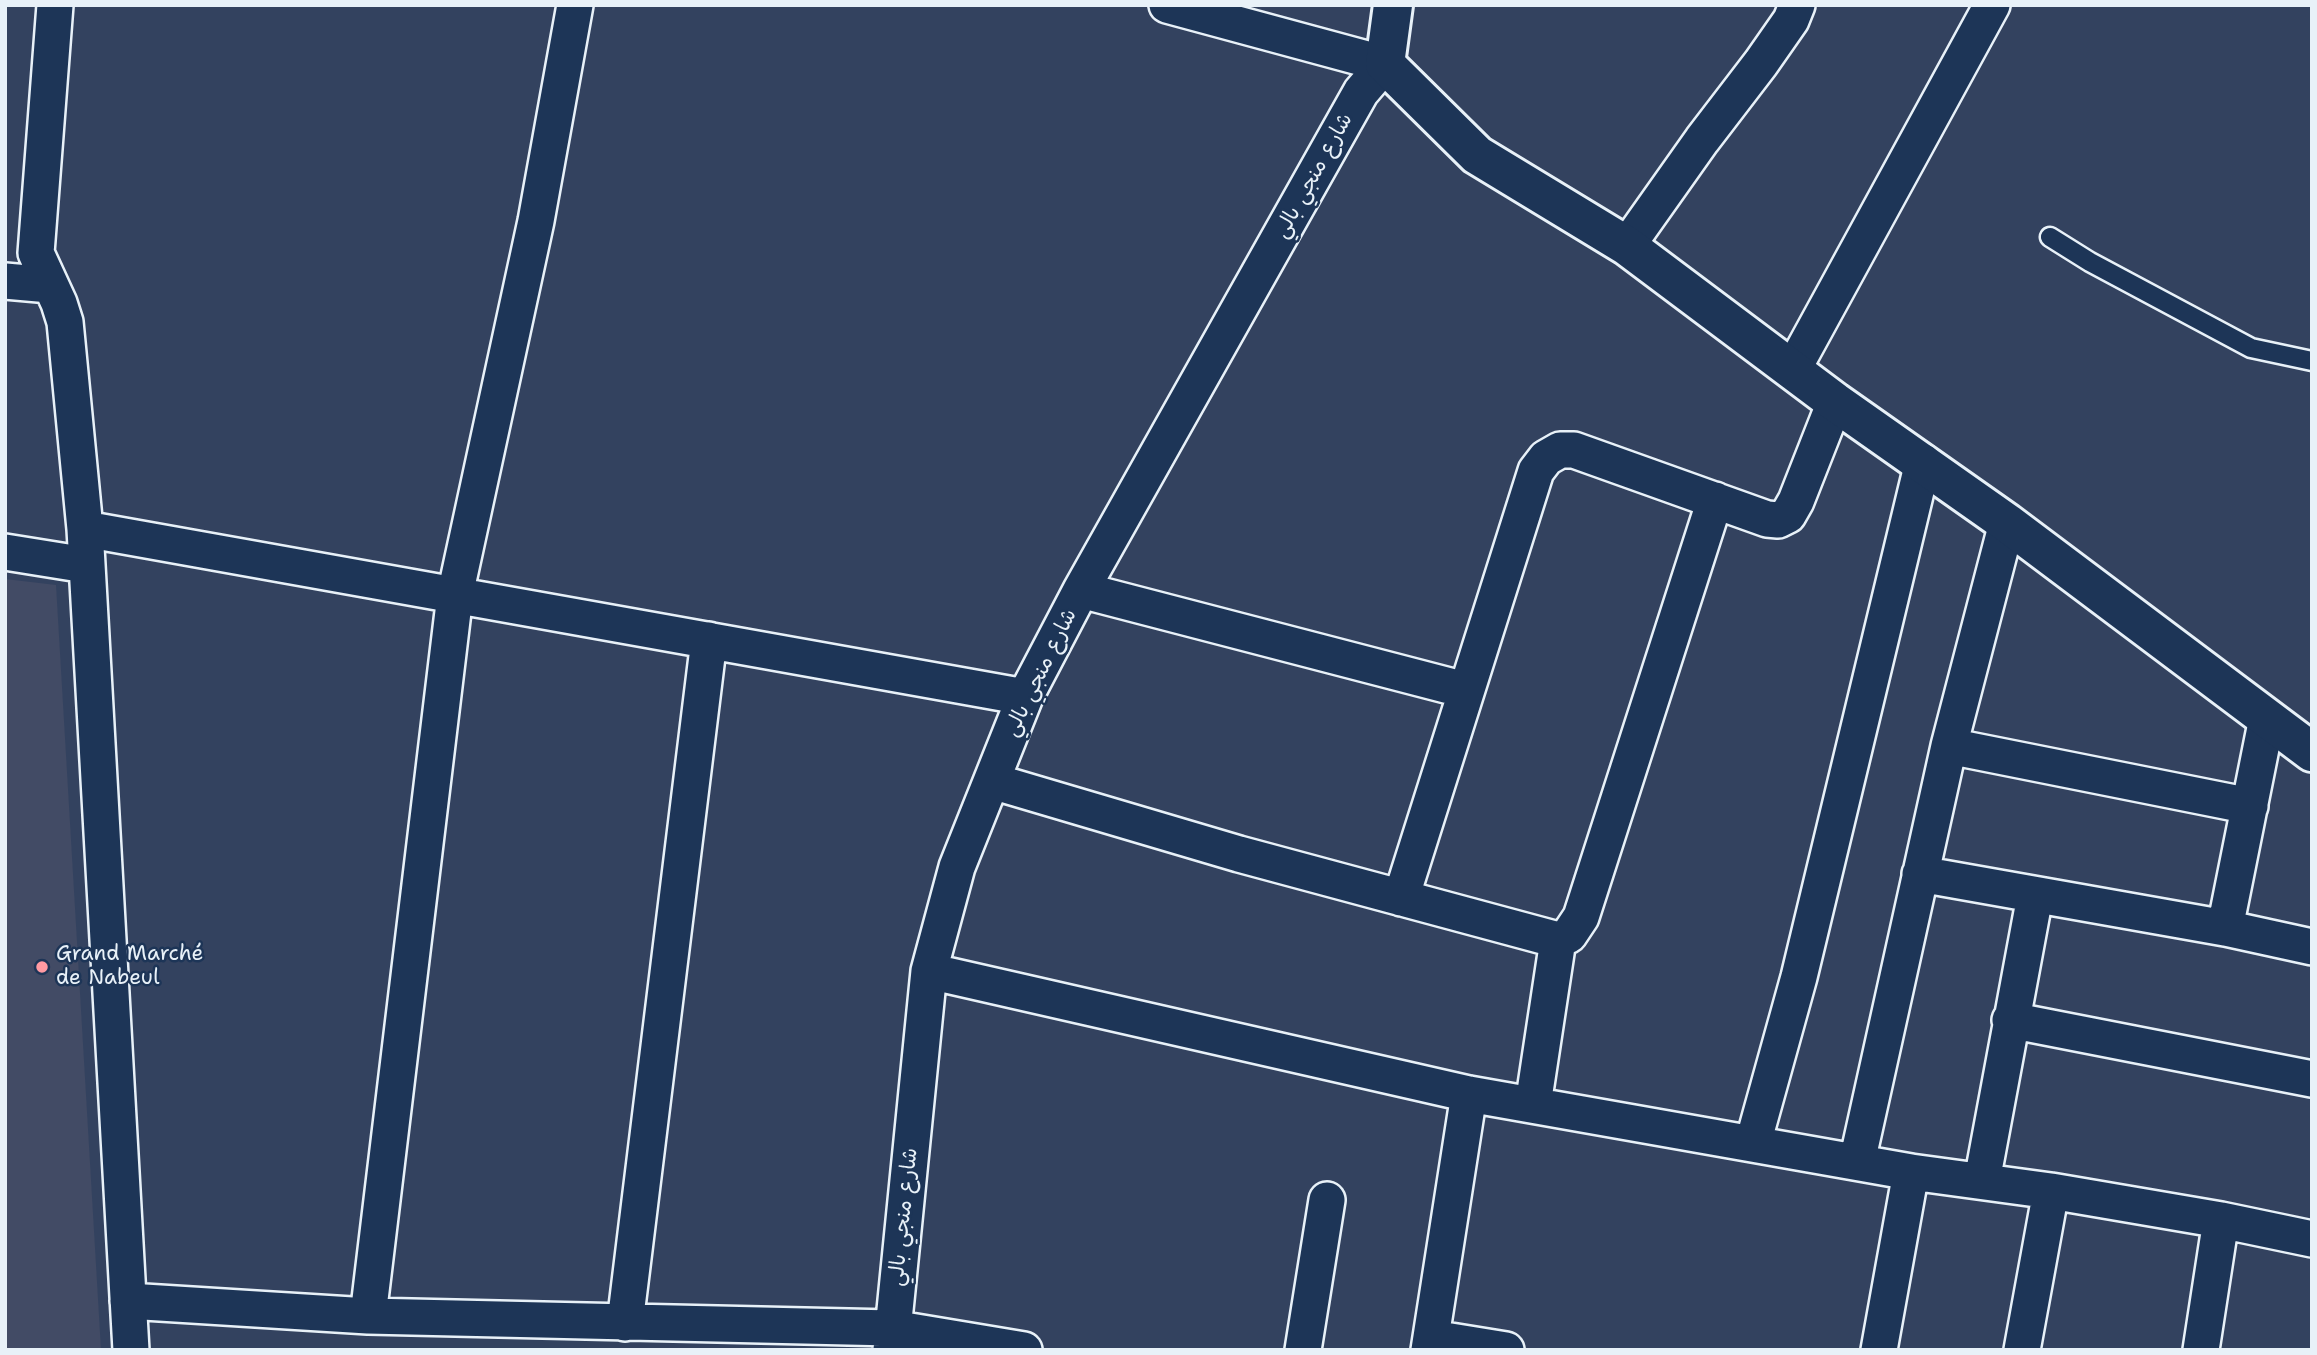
<!DOCTYPE html>
<meta charset="utf-8">
<style>
body{margin:0}
#map{position:relative;width:2317px;height:1355px;overflow:hidden;background:#33425f;font-family:"Shantell Sans",sans-serif}
canvas{display:block}
.frame{position:absolute;inset:0;border:7px solid #e8f1f8;pointer-events:none}
</style>
<div id="map">
<canvas width="2317" height="1355"></canvas>
<div class="frame"></div>
</div>
<script>
const c = document.querySelector('canvas').getContext('2d');
c.lineJoin = 'round';
function fillPath(path, color) {
  c.fillStyle = color;
  c.fill(path, 'evenodd');
}
function toPath(rows) {
  const path = new Path2D();
  for (const r of rows) {
    path.moveTo(r[0], r[1]);
    for (let i = 2; i < r.length; i += 2) path.lineTo(r[i], r[i + 1]);
  }
  return path;
}
function stroke(path, color, width, dash) {
  c.strokeStyle = color;
  c.lineWidth = width;
  c.lineCap = dash ? 'butt' : 'round';
  c.setLineDash(dash || []);
  c.stroke(path);
}
function write(font, color, halo, rows, align = 'center') {
  c.font = font + ' "Shantell Sans","Playpen Sans Arabic",sans-serif';
  c.lineWidth = 5;
  c.setLineDash([]);
  c.textBaseline = 'middle';
  c.strokeStyle = halo;
  c.fillStyle = color;
  for (const [text, x, y, turn = 0] of rows) {
    c.save();
    c.translate(x, y);
    c.rotate((+turn || 0) * Math.PI / 180);
    c.textAlign = isNaN(turn) ? turn : align;
    if (halo) c.strokeText(text, 0, 0);
    c.fillText(text, 0, 0);
    c.restore();
  }
}
fillPath(toPath([
 [5,579,56,585,101,1350,5,1350]
]), '#424b65');
const lane = toPath([
 [2050,237,2090,262,2251,348,2312,361]
]);
const street = toPath([
 [55,5,36,253,59,303,65,322,85,529,131,1350],
 [1627,246,1702,140,1761,63,1791,20,1797,5],
 [5,281,50,285],
 [1792,371,1992,5],
 [85,529,1025,697],
 [5,552,86,565],
 [1081,590,1465,690],
 [1949,746,2250,806],
 [992,781,1239,854,1558,940,1569,935,1581,917,1715,500],
 [1920,874,2225,928,2312,947],
 [1401,898,1536,471,1546,458,1560,450,1574,450,1767,519,1778,520,1788,515,1796,501,1835,402],
 [2225,928,2267,718],
 [929,971,1469,1094,1911,1172,2051,1191,2221,1220,2312,1239],
 [2010,1020,2312,1079],
 [1533,1105,1558,940],
 [1753,1143,1799,977,1923,462],
 [1857,1162,1949,746,2007,523],
 [1982,1181,2035,896],
 [128,1301,368,1316,892,1328,1024,1350],
 [368,1316,455,595,536,221,575,5],
 [625,1323,709,640],
 [1432,1338,1506,1350],
 [891,1350,929,971,957,867,1025,697,1081,590,1361,92,1385,64,1167,5],
 [1303,1350,1327,1200],
 [1429,1350,1469,1094],
 [1879,1350,1911,1172],
 [2022,1350,2051,1191],
 [2201,1350,2221,1220]
]);
const secondary = toPath([
 [1393,5,1385,64,1477,155,1627,246,1835,402,2007,523,2312,752]
]);
stroke(lane, '#e8f1f8', 23);
stroke(street, '#e8f1f8', 40);
stroke(secondary, '#e8f1f8', 44);
stroke(lane, '#1d3557', 18);
stroke(street, '#1d3557', 35);
stroke(secondary, '#1d3557', 38);
for (const [x, y, r, color] of [
 [42,967,7,"#ff9aa2"]
]) {
  const dot = new Path2D();
  dot.arc(x, y, r, 0, 2 * Math.PI);
  c.fillStyle = color;
  c.fill(dot);
  stroke(dot, '#1d3557', 2.5);
}
write('21px', '#e8f1f8', '#1d3557', [
 ["شارع منجي بالي",1314,176,-61],
 ["شارع منجي بالي",1041,673,-64],
 ["شارع منجي بالي",904,1217,-84]
]);
write('21px', '#e8f1f8', '#1d3557', [
 ["Grand Marché",56,955],
 ["de Nabeul",56,979]
], 'left');
</script>
